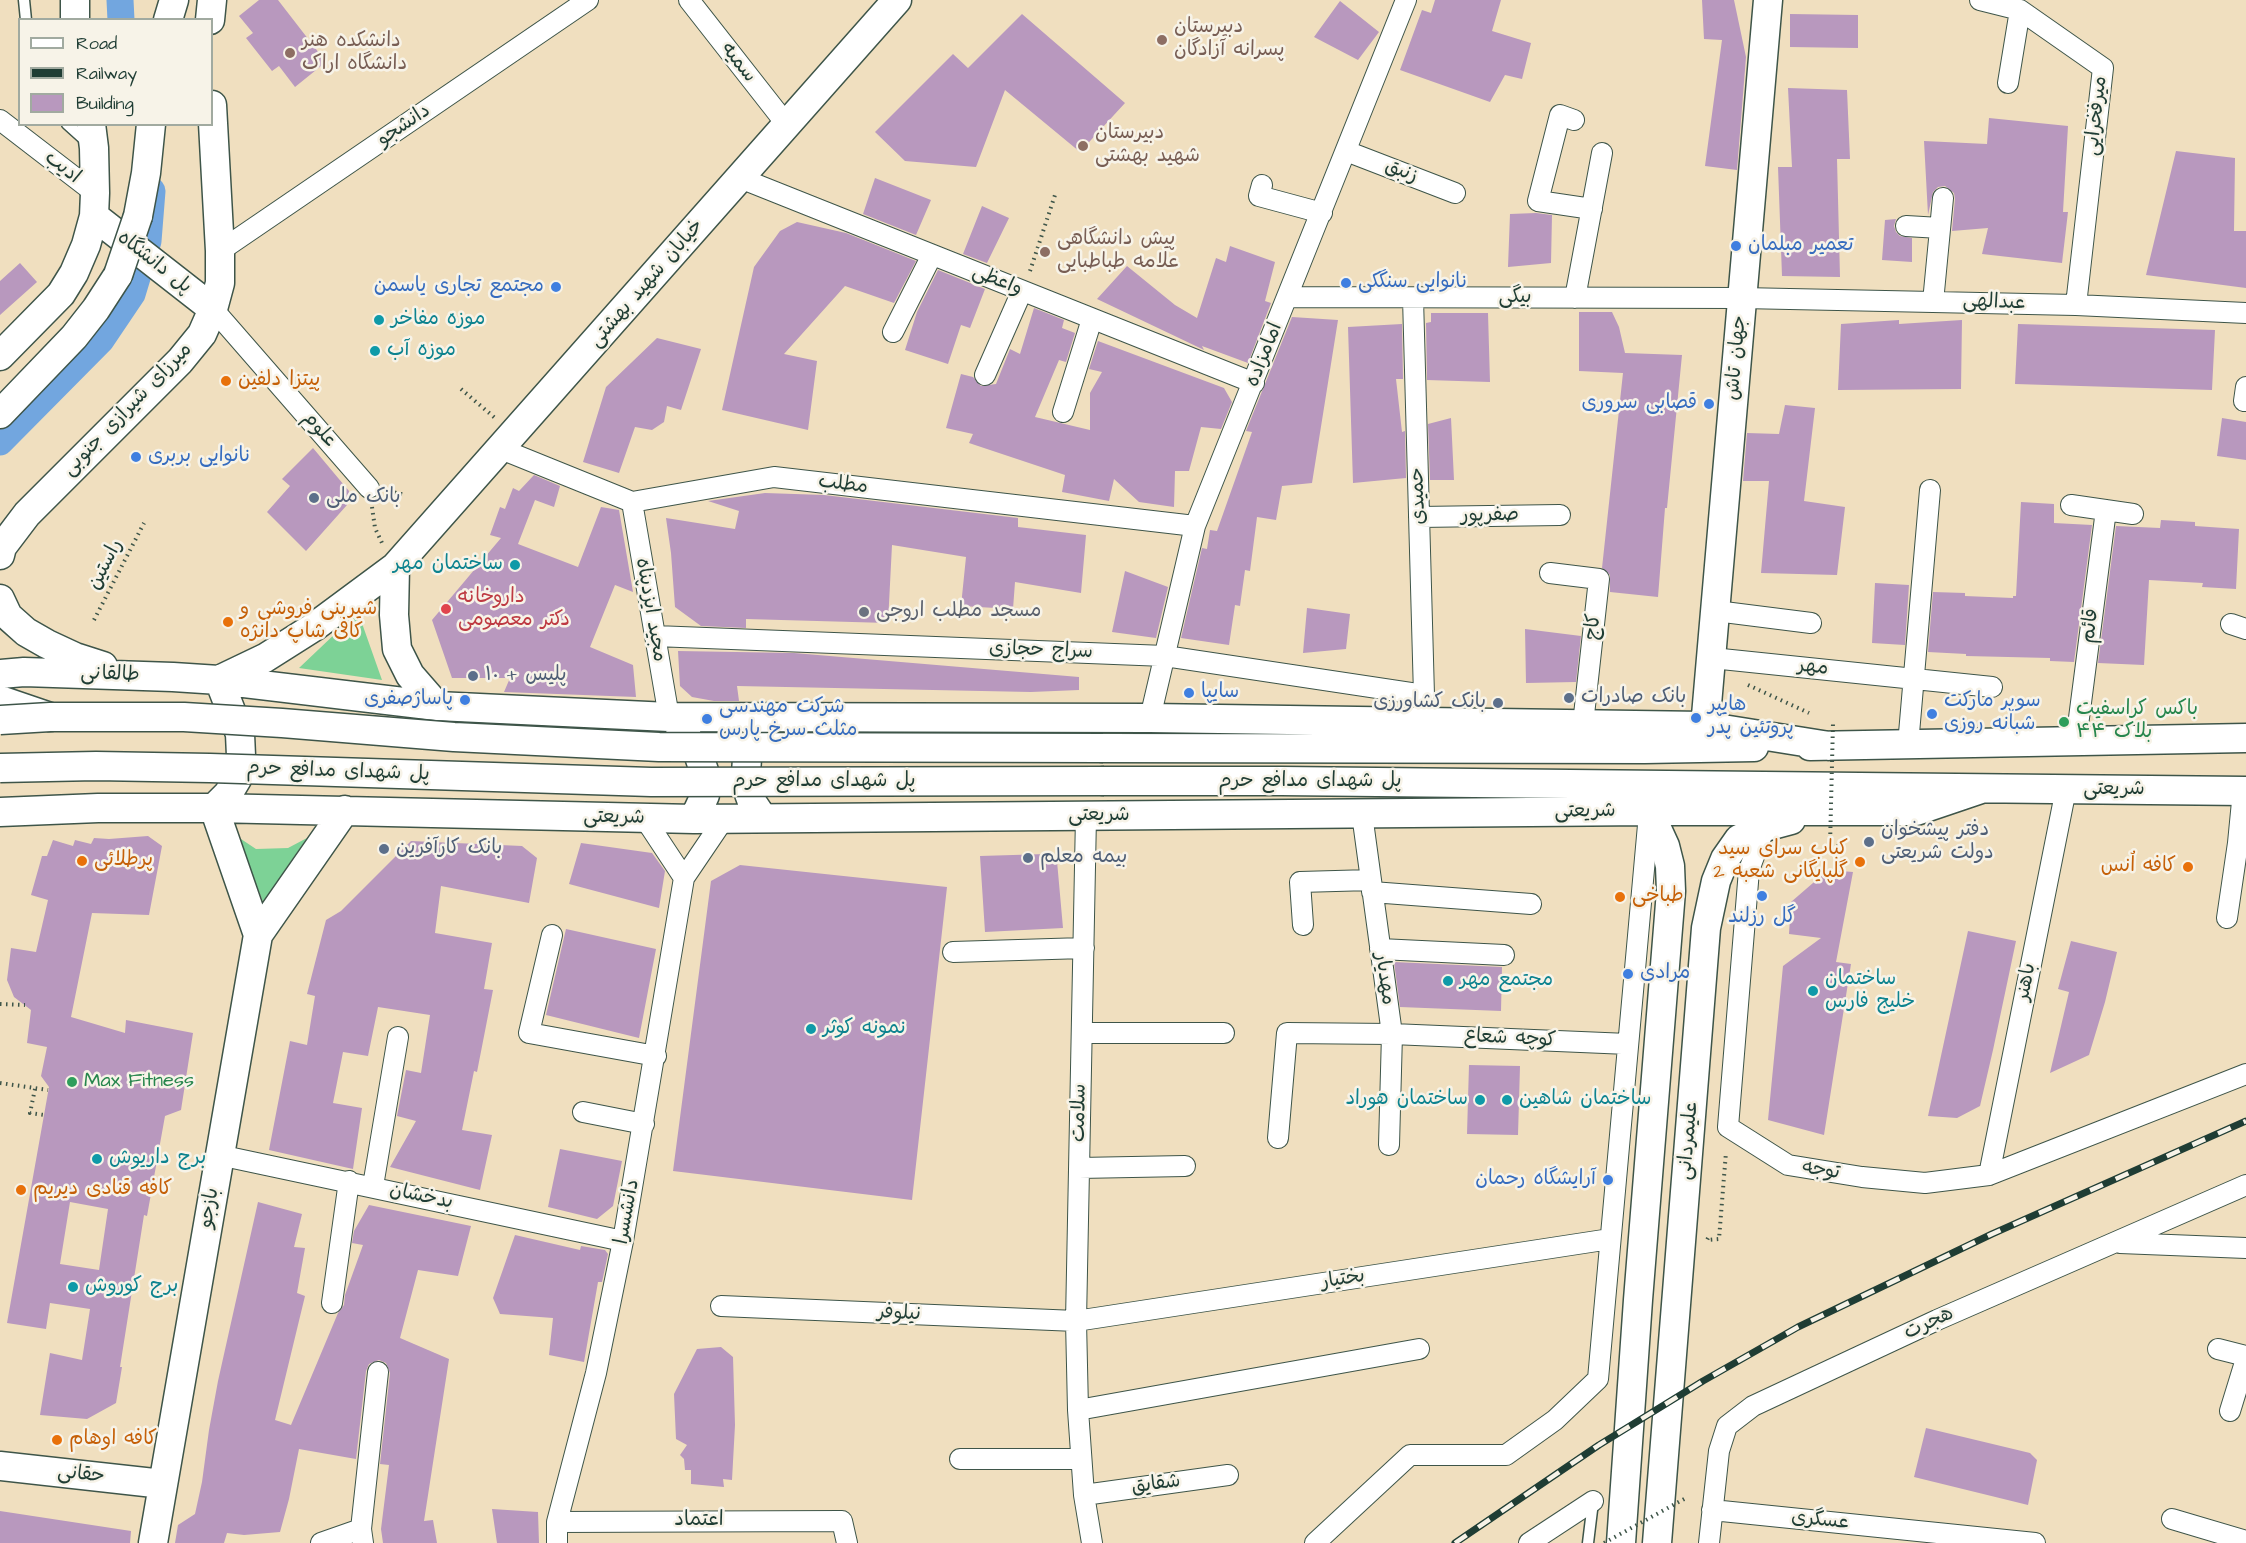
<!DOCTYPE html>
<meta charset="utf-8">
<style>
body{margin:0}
#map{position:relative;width:2246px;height:1543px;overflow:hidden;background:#f0dfbf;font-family:"Architects Daughter",sans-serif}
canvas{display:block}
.legend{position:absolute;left:18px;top:18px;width:195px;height:108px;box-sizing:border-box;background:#f7f3e8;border:2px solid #a1aaa0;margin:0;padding:8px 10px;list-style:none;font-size:18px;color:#1f3d34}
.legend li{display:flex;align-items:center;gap:12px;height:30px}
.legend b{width:30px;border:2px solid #a1aaa0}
</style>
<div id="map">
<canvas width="2246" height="1543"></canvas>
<ul class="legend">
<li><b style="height:8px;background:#fff"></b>Road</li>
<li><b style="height:8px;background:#1f3d34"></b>Railway</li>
<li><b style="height:16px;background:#b898be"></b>Building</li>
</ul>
</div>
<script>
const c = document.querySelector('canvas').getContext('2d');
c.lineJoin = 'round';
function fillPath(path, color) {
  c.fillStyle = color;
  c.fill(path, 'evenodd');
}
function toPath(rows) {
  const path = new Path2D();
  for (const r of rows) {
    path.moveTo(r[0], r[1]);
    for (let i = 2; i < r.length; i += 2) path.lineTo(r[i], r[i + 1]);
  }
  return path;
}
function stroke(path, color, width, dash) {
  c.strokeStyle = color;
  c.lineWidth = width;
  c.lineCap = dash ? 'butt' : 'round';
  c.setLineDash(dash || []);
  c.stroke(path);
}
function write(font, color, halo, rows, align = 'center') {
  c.font = font + ' "Architects Daughter","Playpen Sans Arabic",sans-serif';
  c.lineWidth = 5;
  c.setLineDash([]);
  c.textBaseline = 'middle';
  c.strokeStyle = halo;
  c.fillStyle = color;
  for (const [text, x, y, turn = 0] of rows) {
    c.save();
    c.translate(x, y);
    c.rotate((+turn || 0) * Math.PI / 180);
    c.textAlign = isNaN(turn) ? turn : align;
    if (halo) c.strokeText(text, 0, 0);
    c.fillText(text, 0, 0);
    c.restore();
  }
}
fillPath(toPath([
 [358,612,382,680,299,668],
 [238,837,256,849,288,848,307,838,263,902]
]), '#7dd296');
stroke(toPath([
 [120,0,121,20],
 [0,442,101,340,132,294,148,241,152,191]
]), '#72a6df', 27);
fillPath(toPath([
 [259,0,278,0,326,62,295,87,279,66,272,71,246,38,253,33,239,16],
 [1435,0,1501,0,1492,31,1531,43,1522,79,1505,75,1490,102,1400,70,1422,10,1431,13],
 [1702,0,1734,0,1746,57,1737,170,1705,166,1722,40,1704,39],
 [1340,1,1379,32,1358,60,1314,37],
 [1022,14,1125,103,1080,152,1005,90,976,167,905,161,875,132,953,54,968,68],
 [1790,14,1858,15,1858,48,1790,47],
 [1788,88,1847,90,1850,159,1837,159,1840,277,1782,276,1778,167,1792,167],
 [1989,118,2068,126,2063,212,2068,212,2062,263,1982,254,1988,228,1952,231,1955,199,1954,193,1945,186,1938,187,1933,192,1928,215,1924,141,1987,144],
 [2176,151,2235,158,2234,231,2246,231,2246,288,2146,275],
 [875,178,931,200,916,235,863,214],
 [982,206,1009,218,987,263,963,254],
 [1536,213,1552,215,1551,263,1508,267,1510,214],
 [1896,219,1894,226,1896,232,1900,236,1912,238,1912,262,1882,260,1885,220],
 [797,222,846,233,916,261,894,303,845,286,784,354,817,361,808,430,722,410,754,267,780,231],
 [1230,246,1275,262,1265,301,1271,303,1248,363,1202,346,1204,350,1200,348,1097,299,1127,266,1175,305,1197,318,1216,258,1226,262],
 [20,263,37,282,0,315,0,281],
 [938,270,985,289,970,328,961,325,948,364,905,350,917,312],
 [1034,308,1064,320,1062,328,1075,333,1066,362,1059,360,1035,417,1090,430,1090,393,1102,372,1089,369,1098,341,1224,388,1232,402,1221,429,1201,427,1189,471,1175,471,1174,507,1139,502,1114,479,1109,501,1062,492,1065,475,969,443,973,434,946,428,961,374,973,377,981,386,996,384,1010,349,1020,354],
 [1579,312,1612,312,1619,327,1625,353,1682,355,1667,508,1665,508,1658,597,1610,592,1610,575,1602,568,1623,373,1579,371],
 [1431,313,1488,313,1490,382,1427,380,1426,323,1431,322],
 [1292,317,1338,320,1312,483,1282,486,1276,520,1257,517,1250,571,1245,570,1240,606,1235,605,1229,645,1181,638,1202,548,1207,549,1210,530,1217,531,1252,432,1246,431],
 [1899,320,1899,324,1962,320,1961,389,1838,390,1841,324],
 [1402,324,1403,379,1396,379,1402,432,1405,431,1406,478,1353,483,1348,327],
 [2018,324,2215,330,2212,390,2015,384],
 [657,338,701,349,681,410,667,406,664,422,652,430,635,427,619,473,583,462,606,387],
 [1785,405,1815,408,1804,501,1845,507,1837,575,1761,573,1769,481,1743,481,1747,433,1779,434],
 [1451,418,1454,480,1430,480,1428,424],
 [2222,418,2246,422,2246,460,2217,456],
 [313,448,349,491,347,505,306,551,267,512,290,486,282,479],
 [534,475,560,486,554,507,535,500,518,544,578,567,601,507,619,510,633,592,615,585,590,647,633,665,636,697,504,692,510,678,452,678,432,620,501,538,490,535,500,507,505,509,513,488,519,491],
 [765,493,824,495,1018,518,1018,527,1086,535,1081,593,1015,582,1013,609,961,606,966,557,892,545,888,623,746,619,746,628,701,626,675,607,671,553,666,518,735,529,739,511,708,501],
 [2021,502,2054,504,2054,523,2092,525,2074,662,2050,661,2050,658,1966,656,1966,654,1928,652,1933,592,1965,593,1965,596,2013,598,2013,596,2016,596],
 [2161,520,2195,522,2195,526,2239,529,2236,589,2202,587,2203,583,2149,580,2144,665,2098,663,2116,526,2160,528],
 [1125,571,1168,587,1156,638,1112,632],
 [1875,583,1909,585,1905,645,1872,643],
 [1307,608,1350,614,1346,649,1303,653],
 [1525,629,1581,636,1576,682,1526,683],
 [678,651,794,653,1079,677,1079,690,1031,692,737,686,739,701,714,701,692,697,680,686],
 [148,836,162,846,149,915,92,913,71,1017,125,1033,126,1020,193,1033,181,1110,165,1116,147,1216,144,1215,120,1367,122,1367,116,1403,87,1419,40,1415,50,1353,82,1360,90,1309,50,1303,46,1329,7,1323,49,1087,41,1076,47,1047,27,1043,31,1010,14,997,7,980,11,948,36,952,48,900,31,895,42,856,47,856,53,840,73,846,75,840,91,844,94,838,109,839],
 [70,1202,108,1209,99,1270,60,1264],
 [411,841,522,846,537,858,529,903,441,886,435,933,492,943,484,989,493,990,477,1072,474,1071,462,1130,492,1135,480,1190,390,1167,416,1121,397,1116,406,1070,421,1073,430,1015,378,1007,368,1056,343,1052,333,1103,362,1108,353,1169,269,1150,290,1041,307,1045,315,996,307,994,326,920,341,911],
 [581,843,652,853,665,871,659,908,569,884],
 [1046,854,1057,861,1063,928,985,932,980,856],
 [740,865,947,887,912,1200,673,1171,711,881],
 [1828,870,1853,872,1836,962,1851,964,1824,1135,1768,1120,1783,966,1821,938,1789,934,1791,902],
 [566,929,656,949,639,1038,546,1015],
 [1968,931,2016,941,1993,1050,1980,1106,1957,1118,1928,1116],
 [2071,941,2117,952,2105,1002,2089,1055,2050,1073,2069,992,2058,989],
 [1394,962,1502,967,1501,1011,1400,1007],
 [1469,1065,1520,1066,1518,1135,1467,1134],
 [560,1149,622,1161,613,1206,597,1219,548,1207],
 [258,1202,302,1214,294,1247,305,1248,297,1293,305,1296,275,1420,291,1425,338,1313,344,1305,345,1295,363,1245,352,1243,354,1231,369,1205,471,1226,458,1276,418,1270,400,1338,449,1359,424,1521,433,1520,437,1543,383,1543,381,1529,389,1465,380,1464,390,1373,386,1363,379,1360,369,1364,366,1371,356,1459,299,1449,289,1499,280,1532,244,1535,227,1533,224,1543,175,1543,178,1525,195,1514,202,1482,209,1430,218,1381],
 [515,1235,580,1250,581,1246,605,1250,608,1254,602,1282,598,1282,584,1362,549,1355,553,1318,500,1314,493,1298],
 [721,1347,733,1357,735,1425,732,1480,723,1479,724,1487,691,1484,691,1470,685,1470,684,1459,680,1455,687,1445,676,1439,674,1394,697,1349],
 [1926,1428,2030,1453,2037,1460,2028,1505,1914,1477],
 [492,1509,538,1512,539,1543,497,1543],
 [0,1511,131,1531,130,1543,0,1543]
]), '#b898be');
const lane = toPath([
 [24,0,26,20],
 [67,124,87,142],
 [1588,1543,1593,1502]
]);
const street = toPath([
 [689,0,787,125],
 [1980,0,2020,10,2103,68,2076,305],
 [2008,83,2020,10],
 [0,120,95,193],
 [1574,120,1560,115,1538,201,1592,209],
 [1346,151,1455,193],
 [740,178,1254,383],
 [1262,185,1259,196,1322,213],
 [1906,226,1940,228],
 [220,251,588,0],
 [1288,297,1742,298,2076,305,2246,313],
 [1575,298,1602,153],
 [1933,302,1943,198],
 [213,309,369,488],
 [893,332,932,255],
 [985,375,1022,291],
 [2246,387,2244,401,2246,401],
 [1063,412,1092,319],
 [501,449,632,502,774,477,1195,526],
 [632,502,669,717],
 [2071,505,2133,514],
 [1419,517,1560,515],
 [1550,573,1599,579,1583,724],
 [1716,611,1811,623],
 [2231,624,2246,629],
 [655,636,1165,656,1424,695,1413,298],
 [1712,658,1992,687],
 [1150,718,1195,526,1406,0],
 [2076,741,2106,510],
 [1908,745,1930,490],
 [1362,814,1392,1034,1389,1145],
 [1086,816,1076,1321,1078,1410,1084,1495,1092,1543],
 [645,819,684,878],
 [1765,827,1749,870,1728,1127,1788,1165,1862,1177,1925,1183,1989,1175,2246,1074],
 [1372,892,1531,904],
 [2227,918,2238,843,2243,791],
 [1303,925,1300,882,1371,880],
 [552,935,529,1033,656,1056],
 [1380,949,1504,955],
 [953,952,1084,948],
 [1082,1033,1224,1033],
 [583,1112,644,1124],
 [1278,1138,1287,1033,1392,1034,1628,1044],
 [219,1155,623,1241],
 [1079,1168,1185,1166],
 [1989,1175,2066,789],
 [373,1186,398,1037],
 [2120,1243,2246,1248],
 [332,1303,349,1181],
 [721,1306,1076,1321,1610,1239],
 [2218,1349,2246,1356],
 [1078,1410,1419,1349],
 [2230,1411,2246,1359],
 [960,1459,1081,1459],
 [1084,1495,1228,1475],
 [1712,1510,2035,1543],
 [2172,1519,2246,1541],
 [557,1522,842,1521,847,1543],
 [321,1543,361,1529],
 [363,1543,361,1529,378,1372],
 [557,1543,557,1522,596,1373,623,1241,684,878,724,819],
 [1315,1543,1410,1455,1506,1455,1555,1420,1598,1379,1649,814],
 [1529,1543,1593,1501],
 [1709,1543,1719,1451,1727,1426,1753,1406,1937,1320,2246,1185]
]);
const secondary = toPath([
 [75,0,75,20],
 [168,20,174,0],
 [210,20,212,0],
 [94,216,213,309],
 [138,216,146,173,151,124],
 [0,356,61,294,74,273,86,245,94,216,95,193,94,148,91,124],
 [0,414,74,337,96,309,118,275],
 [0,555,2,547,27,514,180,361,202,334,213,309,220,283,220,251,212,105],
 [395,567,394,615,397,649,410,675,437,706],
 [0,599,8,616,26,632,47,644,75,657,103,666],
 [0,674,24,672,173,677,219,680,437,706,669,717,1150,718,1704,726,1829,746],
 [219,680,265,658,314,627,395,567,897,0],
 [0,700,50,717],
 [1718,728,1706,716,1768,0],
 [680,729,697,750,706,777,705,795,694,819],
 [1810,746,2246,738],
 [1103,748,1645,749,1754,747],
 [1104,781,1281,781,2246,791],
 [214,808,228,794,237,779,241,756,240,734,219,680],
 [0,812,98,808,214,808,694,819,1649,811,1916,811,1981,789],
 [762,817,752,802,747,788,746,773,747,759,753,742,763,726],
 [258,935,345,810],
 [0,1466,163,1484],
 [153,1543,258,935,214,808],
 [1621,1543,1638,1300,1671,891,1670,866,1665,846,1649,811],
 [1657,1543,1706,928,1716,881,1725,859,1739,839,1765,827,1791,820]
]);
stroke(lane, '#3e5549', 13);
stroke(street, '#3e5549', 22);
stroke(secondary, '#3e5549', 31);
stroke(toPath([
 [1030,271,1056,192],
 [461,389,495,418],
 [389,491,405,495],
 [372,507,375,528,382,543],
 [94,620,144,523],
 [1748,685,1809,713],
 [1830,846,1842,847],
 [0,1004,25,1005],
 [0,1083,48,1090],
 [35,1089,30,1113,44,1115],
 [1708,1238,1707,1240,1719,1239,1726,1152]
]), '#3e5549', 4, [1.5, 4.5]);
stroke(lane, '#fff', 10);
stroke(street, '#fff', 20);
stroke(secondary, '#fff', 28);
const rail = toPath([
 [1455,1543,1599,1445,1703,1381,1798,1327,1992,1234,2246,1121]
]);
stroke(rail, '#1f3d34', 7);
stroke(rail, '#f7f3e8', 4.5, [14]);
const secondaryBridge = toPath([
 [118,275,138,216],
 [0,720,50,717,184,717,282,723,454,737,659,747,1103,748],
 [0,768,96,766,210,768,651,782,1104,781]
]);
stroke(secondaryBridge, '#3e5549', 31, []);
stroke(toPath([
 [1830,846,1833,723],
 [1604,1543,1686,1498]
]), '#3e5549', 4, [1.5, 4.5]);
stroke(secondaryBridge, '#fff', 28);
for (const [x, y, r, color] of [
 [1162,40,6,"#8d6e63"],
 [290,53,6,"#8d6e63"],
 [1083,146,6,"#8d6e63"],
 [1736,246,6,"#3f7fe0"],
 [1045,252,6,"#8d6e63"],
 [1346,283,6,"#3f7fe0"],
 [556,287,6,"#3f7fe0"],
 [379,320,6,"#0f9aa8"],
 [375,351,6,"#0f9aa8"],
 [226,381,6,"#e8710a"],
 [1709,404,6,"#3f7fe0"],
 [136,457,6,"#3f7fe0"],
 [314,498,6,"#5c6f8a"],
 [515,565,6,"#0f9aa8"],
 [446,609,6,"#e0444e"],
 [864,612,6,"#6b7280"],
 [228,622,6,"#e8710a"],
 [473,676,6,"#5c6f8a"],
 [1189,693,6,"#3f7fe0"],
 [1569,698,6,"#5c6f8a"],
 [465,700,6,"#3f7fe0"],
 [1498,703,6,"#5c6f8a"],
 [1932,714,6,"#3f7fe0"],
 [1696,718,6,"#3f7fe0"],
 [707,719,6,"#3f7fe0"],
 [2064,722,6,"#2e9e5b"],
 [1869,842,6,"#5c6f8a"],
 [384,849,6,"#5c6f8a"],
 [1028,858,6,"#5c6f8a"],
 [82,861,6,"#e8710a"],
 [1860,862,6,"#e8710a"],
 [2188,867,6,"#e8710a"],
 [1762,896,6,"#3f7fe0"],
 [1620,897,6,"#e8710a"],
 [1628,974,6,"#3f7fe0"],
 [1448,981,6,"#0f9aa8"],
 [1813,991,6,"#0f9aa8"],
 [811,1029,6,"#0f9aa8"],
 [72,1082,6,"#2e9e5b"],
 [1480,1100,6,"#0f9aa8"],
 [1507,1100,6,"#0f9aa8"],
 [97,1159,6,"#0f9aa8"],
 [1608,1180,6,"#3f7fe0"],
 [21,1190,6,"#e8710a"],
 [73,1287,6,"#0f9aa8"],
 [57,1440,6,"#e8710a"]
]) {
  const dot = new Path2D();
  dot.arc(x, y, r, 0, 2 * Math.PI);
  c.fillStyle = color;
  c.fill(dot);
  stroke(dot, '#f7f3e8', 2);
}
write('20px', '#785e54', '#f7f3e8', [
 ["دبیرستان",1174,28],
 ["پسرانه آزادگان",1174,51],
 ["دانشکده هنر",302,42],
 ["دانشگاه اراک",302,65],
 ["دبیرستان",1095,134],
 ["شهید بهشتی",1095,157],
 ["پیش دانشگاهی",1057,240],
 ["علامه طباطبایی",1057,263]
], 'left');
write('20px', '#1f3d34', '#f7f3e8', [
 ["سمیه",738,63,52],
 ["میرفخرایی",2097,116,-84],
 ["دانشجو",404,126,-34],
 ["ادیب",62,168,38],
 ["زنبق",1401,172,21],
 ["پل دانشگاه",154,263,38],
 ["واعظی",997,281,22],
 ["خیابان شهید بهشتی",647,284,-49],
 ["بیگی",1515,298],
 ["عبدالهی",1994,303,2],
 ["امامزاده",1265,355,-68],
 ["جهان تاش",1737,358,-85],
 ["میرزای شیرازی جنوبی",128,410,-46],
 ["علوم",319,430,49],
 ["مطلب",843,485,7],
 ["حمیدی",1419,496,-92],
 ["صفرپور",1490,516,-1],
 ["راستین",106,565,-63],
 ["مجید ایزدپناه",650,610,80],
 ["قائم",2091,626,-83],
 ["کاج",1594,627,-84],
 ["سراج حجازی",1041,651,2],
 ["مهر",1813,668,6],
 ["طالقانی",110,675,2],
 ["پل شهدای مدافع حرم",338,772,2],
 ["پل شهدای مدافع حرم",824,782],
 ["پل شهدای مدافع حرم",1310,782],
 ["شریعتی",2114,790],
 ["شریعتی",1585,812,-1],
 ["شریعتی",1099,816],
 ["شریعتی",614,818,1],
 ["مهدیار",1384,979,82],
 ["باهنر",2027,982,-79],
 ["کوچه شعاع",1510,1039,3],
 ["سلامت",1080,1113,-89],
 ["علیمردانی",1689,1141,-85],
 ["توجه",1821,1171,9],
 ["بدخشان",421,1197,12],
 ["بازجو",210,1208,-80],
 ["دانشسرا",628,1212,-80],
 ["بختیار",1343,1280,-9],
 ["نیلوفر",899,1314,3],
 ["هجرت",1929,1324,-25],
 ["حقانی",81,1475,6],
 ["شقایق",1156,1485,-8],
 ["اعتماد",699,1521],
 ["عسگری",1820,1521,6]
]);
write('20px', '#366cbe', '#f7f3e8', [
 ["تعمیر مبلمان",1748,246],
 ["نانوایی سنگکی",1358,283],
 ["مجتمع تجاری یاسمن",544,287,"right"],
 ["قصابی سروری",1697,404,"right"],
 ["نانوایی بربری",148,457],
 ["سایپا",1201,693],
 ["پاساژصفری",453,700,"right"],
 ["سوپر مارکت",1944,702],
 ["شبانه روزی",1944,725],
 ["هایپر",1708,706],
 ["پروتئین پدر",1708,729],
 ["شرکت مهندسی",719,708],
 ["مثلث سرخ پارس",719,731],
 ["گل رزلند",1762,918,"center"],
 ["مرادی",1640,974],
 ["آرایشگاه رحمان",1596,1180,"right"]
], 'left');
write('20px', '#0d838f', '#f7f3e8', [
 ["موزه مفاخر",391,320],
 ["موزه آب",387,351],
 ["ساختمان مهر",503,565,"right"],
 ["ساختمان",1825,980],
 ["خلیج فارس",1825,1003],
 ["مجتمع مهر",1460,981],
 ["نمونه کوثر",823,1029],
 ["ساختمان هوراد",1468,1100,"right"],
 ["ساختمان شاهین",1519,1100],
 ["برج داریوش",109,1159],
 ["برج کوروش",85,1287]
], 'left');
write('20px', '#c56008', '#f7f3e8', [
 ["پیتزا دلفین",238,381],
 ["شیرینی فروشی و",240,610],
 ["کافی شاپ دانژه",240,633],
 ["کباب سرای سید",1848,850,"right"],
 ["گلپایگانی شعبه 2",1848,873,"right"],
 ["پرطلائی",94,861],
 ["کافه اُنس",2176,867,"right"],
 ["طباخی",1632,897],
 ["کافه قنادی دیریم",33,1190],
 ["کافه اوهام",69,1440]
], 'left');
write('20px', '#4e5e75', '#f7f3e8', [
 ["بانک ملی",326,498],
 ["پلیس + ۱۰",485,676],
 ["بانک صادرات",1581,698],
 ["بانک کشاورزی",1486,703,"right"],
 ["دفتر پیشخوان",1881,831],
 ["دولت شریعتی",1881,854],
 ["بانک کارآفرین",396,849],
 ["بیمه معلم",1040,858]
], 'left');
write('20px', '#be3a42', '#f7f3e8', [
 ["داروخانه",458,598],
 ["دکتر معصومی",458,621]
], 'left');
write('20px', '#5b616d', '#f7f3e8', [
 ["مسجد مطلب اروجی",876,612]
], 'left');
write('20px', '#27864d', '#f7f3e8', [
 ["باکس کراسفیت",2076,710],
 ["بلاک ۴۴",2076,733],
 ["Max Fitness",84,1082]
], 'left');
</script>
